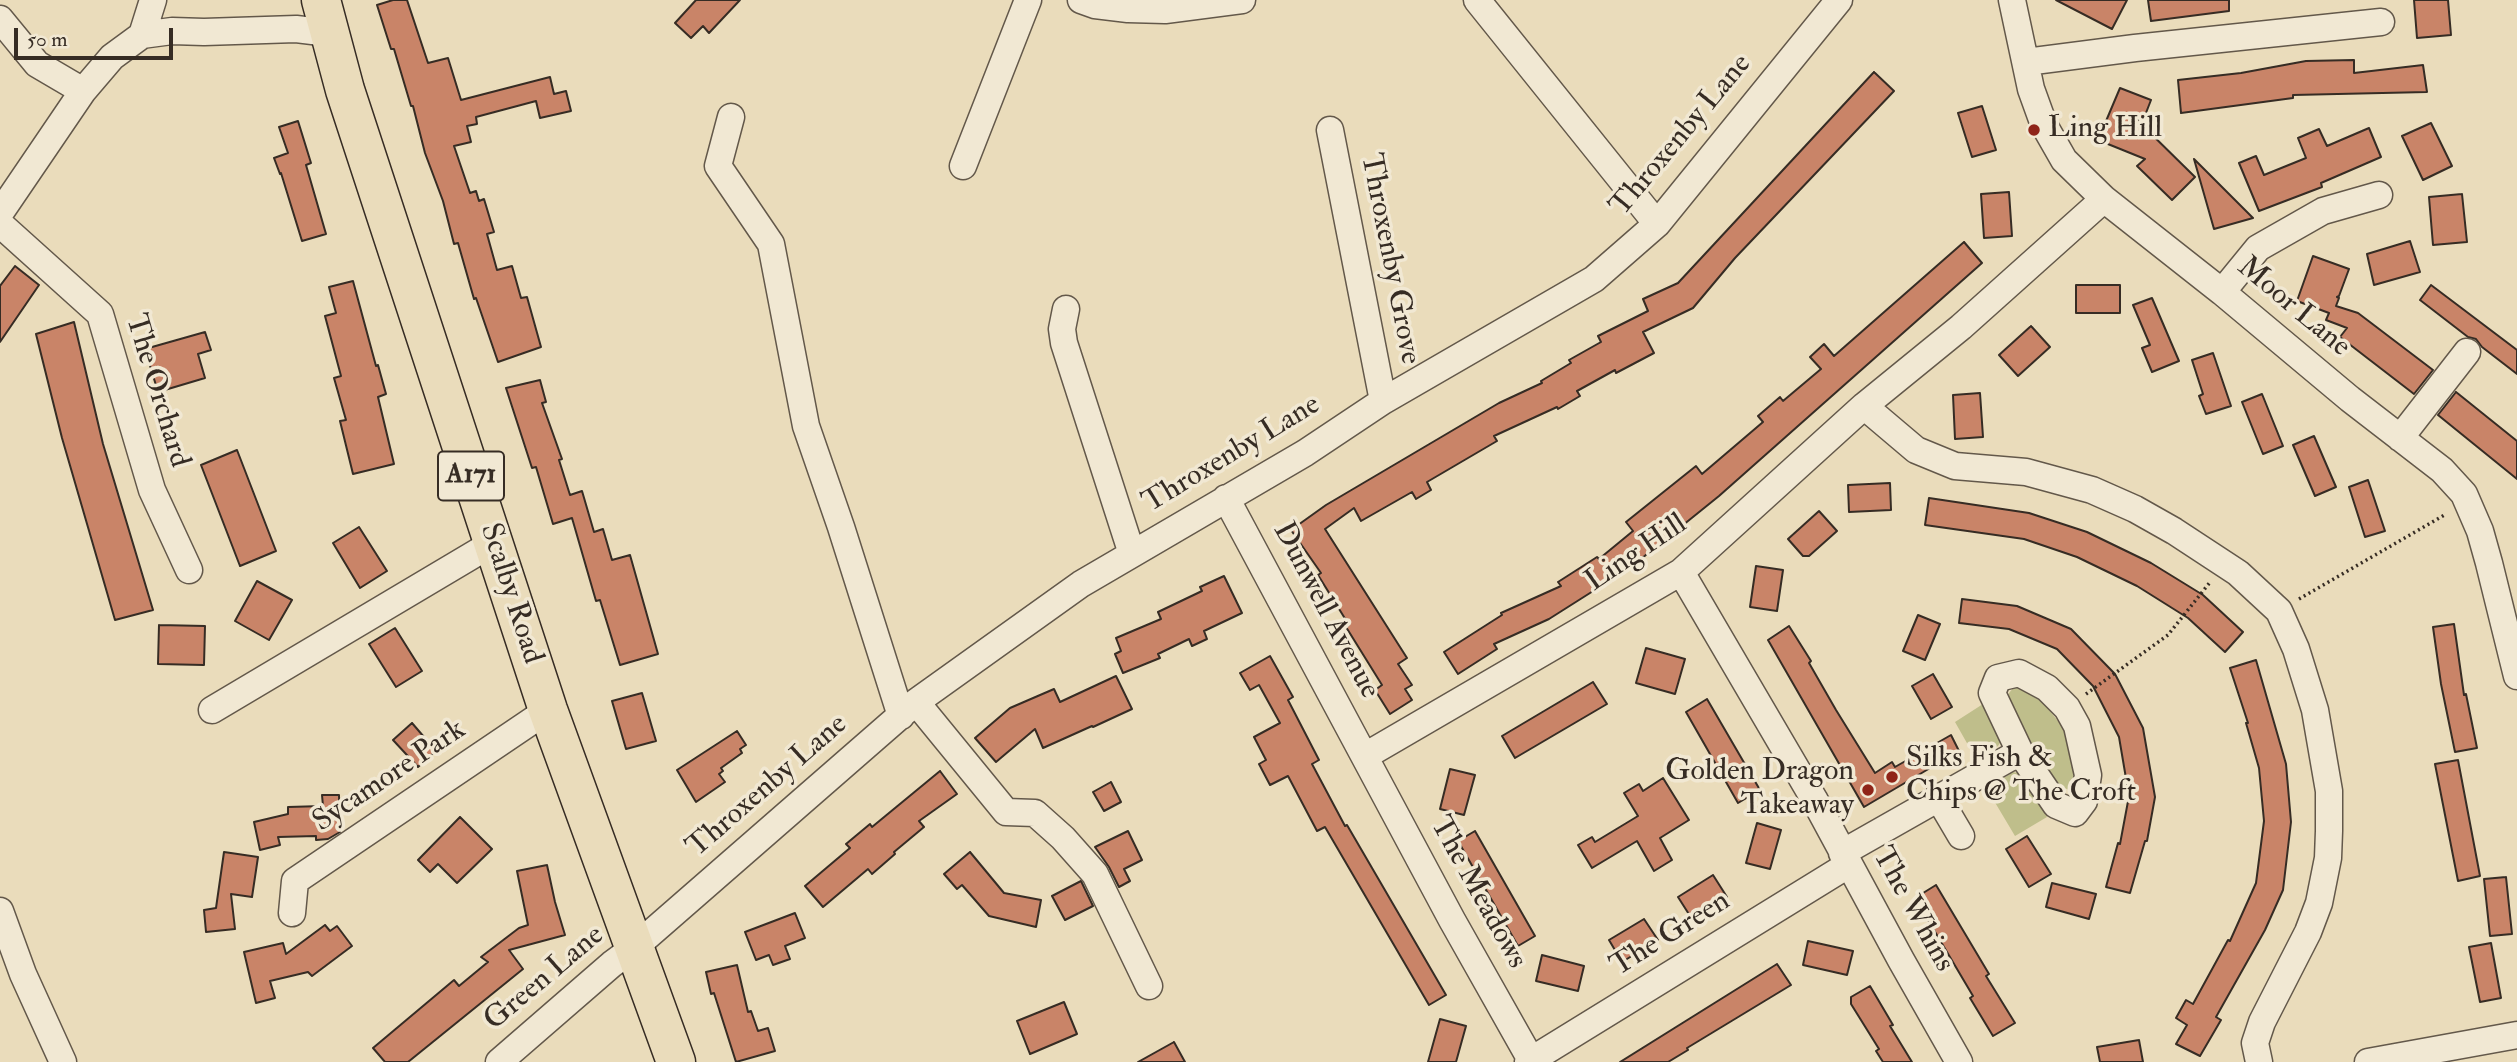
<!DOCTYPE html>
<style>
body{margin:0}
#map{position:relative;width:2517px;height:1062px;overflow:hidden;background:#eadcbb;font-family:"IM FELL Double Pica",serif}
canvas{display:block}
.scale{position:absolute;left:14px;top:28px;width:159px;height:32px;box-sizing:border-box;border:4px solid #362c24;border-top:0;padding-left:9px;font-size:21px;line-height:24px;white-space:nowrap;color:#362c24;-webkit-text-stroke:5px #f1e8d3;paint-order:stroke}
</style>
<div id="map">
<canvas width="2517" height="1062"></canvas>
<div class="scale">50 m</div>
</div>
<script>
const c = document.querySelector('canvas').getContext('2d');
c.lineJoin = 'round';
function fillPath(path, color) {
  c.fillStyle = color;
  c.fill(path, 'evenodd');
}
function toPath(rows) {
  const path = new Path2D();
  for (const r of rows) {
    path.moveTo(r[0], r[1]);
    for (let i = 2; i < r.length; i += 2) path.lineTo(r[i], r[i + 1]);
  }
  return path;
}
function stroke(path, color, width, dash) {
  c.strokeStyle = color;
  c.lineWidth = width;
  c.lineCap = dash ? 'butt' : 'round';
  c.setLineDash(dash || []);
  c.stroke(path);
}
function write(font, color, halo, rows, align = 'center') {
  c.font = font + ' "IM FELL Double Pica",serif';
  c.lineWidth = 7;
  c.setLineDash([]);
  c.textBaseline = 'middle';
  c.strokeStyle = halo;
  c.fillStyle = color;
  for (const [text, x, y, turn = 0] of rows) {
    c.save();
    c.translate(x, y);
    c.rotate((+turn || 0) * Math.PI / 180);
    c.textAlign = isNaN(turn) ? turn : align;
    if (halo) c.strokeText(text, 0, 0);
    c.fillText(text, 0, 0);
    c.restore();
  }
}
fillPath(toPath([
 [2015,686,2024,687,2042,701,2073,740,2077,785,2069,790,2053,783,2011,709,2008,702,2009,693],
 [1983,704,2001,741,1998,746,1976,759,1955,722],
 [2013,772,2022,774,2047,817,2015,836,1987,789]
]), '#bfbe8b');
const building = toPath([
 [393,0,407,0,428,63,448,58,461,100,550,77,554,94,566,91,571,111,540,118,536,101,476,117,477,124,467,126,471,142,454,146,470,193,476,191,479,201,484,199,494,232,487,234,497,270,512,266,521,298,527,297,541,347,498,362,476,298,474,299,458,243,454,244,443,201,425,153,413,106,411,106,394,49,391,49,377,5,393,0],
 [696,0,740,0,709,33,703,26,691,38,675,23,696,0],
 [2056,0,2127,0,2112,29,2056,0],
 [2148,0,2229,0,2229,11,2151,21,2148,0],
 [2414,0,2448,0,2451,35,2417,38,2414,0],
 [2354,60,2354,73,2423,65,2427,92,2293,95,2293,98,2181,113,2178,80,2241,73,2306,61,2354,60],
 [1874,72,1894,91,1735,258,1693,308,1643,332,1654,353,1616,373,1615,370,1577,391,1580,396,1558,409,1557,407,1494,436,1497,441,1427,482,1431,490,1416,499,1412,492,1361,521,1354,508,1325,529,1407,658,1398,664,1412,685,1405,689,1412,700,1390,714,1375,690,1382,685,1346,627,1349,625,1318,575,1321,573,1291,530,1326,505,1499,403,1542,383,1541,381,1571,363,1569,360,1601,342,1598,336,1648,311,1643,299,1678,283,1874,72],
 [2120,88,2151,100,2144,118,2136,119,2195,177,2172,200,2137,166,2145,159,2098,140,2120,88],
 [1982,106,1996,150,1972,157,1958,113,1982,106],
 [298,121,311,163,306,165,326,234,302,241,281,173,280,174,274,158,288,153,279,127,298,121],
 [2431,123,2452,166,2423,180,2402,136,2431,123],
 [2369,128,2381,157,2321,183,2322,187,2259,211,2239,163,2256,156,2264,175,2306,158,2298,138,2319,129,2327,146,2369,128],
 [2194,159,2253,218,2214,229,2194,159],
 [2009,192,2012,236,1984,238,1981,194,2009,192],
 [2462,194,2467,242,2433,245,2429,197,2462,194],
 [2410,241,2420,272,2374,285,2367,254,2410,241],
 [1964,242,1982,263,1719,496,1631,567,1549,619,1494,644,1497,649,1458,674,1444,652,1502,615,1501,613,1561,586,1558,582,1597,557,1599,559,1633,531,1626,522,1696,466,1702,474,1763,422,1758,416,1780,397,1783,401,1821,369,1810,357,1824,344,1834,356,1964,242],
 [2313,256,2349,269,2339,296,2337,297,2339,298,2336,306,2358,313,2433,370,2414,394,2340,337,2347,328,2326,320,2329,313,2297,301,2313,256],
 [15,266,39,285,0,342,0,286,15,266],
 [353,281,376,366,378,365,386,394,378,397,394,464,353,474,340,421,346,420,334,378,341,376,325,316,336,313,329,287,353,281],
 [2076,285,2120,285,2120,313,2076,313,2076,285],
 [2431,285,2517,350,2517,374,2482,347,2476,339,2468,337,2420,300,2431,285],
 [2152,298,2179,361,2152,372,2142,348,2150,345,2133,305,2152,298],
 [74,322,103,444,153,610,115,620,62,438,36,334,74,322],
 [2031,326,2050,347,2018,376,1999,355,2031,326],
 [205,332,211,350,198,354,205,378,158,392,145,349,205,332],
 [2213,353,2231,406,2206,414,2199,396,2203,394,2192,360,2213,353],
 [540,380,546,402,542,403,562,459,559,460,570,495,582,491,594,532,603,529,612,560,630,555,658,654,620,665,600,600,596,601,572,518,553,524,536,467,532,468,506,388,540,380],
 [2456,392,2517,441,2517,479,2438,415,2456,392],
 [1980,393,1983,437,1955,439,1953,395,1980,393],
 [2262,394,2283,446,2263,454,2242,402,2262,394],
 [2314,436,2336,487,2315,496,2293,445,2314,436],
 [237,450,276,551,240,566,201,465,237,450],
 [2368,480,2385,531,2365,537,2349,487,2368,480],
 [1890,483,1891,510,1849,512,1848,485,1890,483],
 [1929,498,2029,513,2087,532,2151,563,2203,595,2243,632,2225,652,2188,618,2137,586,2077,557,2024,539,1925,525,1929,498],
 [1819,511,1837,531,1809,556,1803,556,1788,539,1819,511],
 [359,527,387,571,360,588,333,543,359,527],
 [1756,566,1783,570,1777,611,1750,607,1756,566],
 [1224,576,1242,613,1204,631,1207,639,1192,646,1189,639,1158,654,1160,658,1123,673,1115,654,1121,651,1116,638,1161,619,1158,612,1202,591,1200,587,1224,576],
 [257,581,292,600,269,640,235,621,257,581],
 [1962,599,2017,606,2071,629,2115,674,2143,728,2155,797,2147,841,2145,841,2130,893,2106,887,2118,843,2120,844,2129,796,2119,737,2093,686,2057,649,2009,629,1959,623,1962,599],
 [1918,615,1940,624,1925,660,1903,651,1918,615],
 [2454,624,2464,695,2466,694,2477,748,2455,752,2441,684,2433,627,2454,624],
 [159,625,205,626,204,665,158,664,159,625],
 [1789,626,1811,661,1809,663,1836,710,1875,773,1892,762,1895,767,1951,735,1959,751,1864,807,1768,640,1789,626],
 [395,628,422,671,396,687,369,644,395,628],
 [1646,648,1685,659,1675,694,1636,683,1646,648],
 [1270,656,1293,697,1288,700,1319,760,1312,764,1345,826,1347,825,1446,995,1429,1005,1325,827,1317,831,1288,776,1270,785,1259,764,1266,760,1254,737,1280,723,1259,685,1250,690,1240,673,1270,656],
 [2256,660,2286,764,2291,822,2283,890,2265,930,2216,1017,2221,1020,2200,1056,2176,1044,2187,1025,2176,1018,2186,1000,2193,1004,2228,940,2230,941,2256,883,2264,821,2259,768,2246,723,2248,723,2230,668,2256,660],
 [1933,674,1952,707,1931,719,1912,686,1933,674],
 [1116,676,1132,709,1093,727,1092,726,1043,748,1035,729,996,762,975,738,1010,708,1054,689,1060,702,1116,676],
 [1593,682,1607,704,1515,758,1502,736,1593,682],
 [642,693,656,741,626,749,612,701,642,693],
 [1707,699,1760,790,1738,803,1686,712,1707,699],
 [412,723,436,751,418,767,393,740,412,723],
 [737,731,746,745,740,749,742,753,721,768,723,771,719,774,725,782,696,802,677,770,737,731],
 [2458,760,2480,876,2458,881,2435,764,2458,760],
 [1450,769,1475,775,1464,815,1440,809,1450,769],
 [940,771,957,794,919,821,924,827,894,852,895,854,872,874,868,869,823,907,805,886,850,848,846,844,870,824,872,827,940,771],
 [1663,778,1689,820,1660,838,1672,860,1654,871,1637,841,1592,868,1578,845,1592,837,1595,842,1638,816,1624,793,1639,784,1643,791,1663,778],
 [1111,782,1121,802,1104,811,1093,792,1111,782],
 [322,795,339,795,340,832,328,839,316,840,316,836,278,837,280,845,260,850,254,822,288,814,288,807,323,806,322,795],
 [460,817,492,849,457,883,438,864,430,872,418,860,460,817],
 [1757,823,1781,830,1770,869,1746,863,1757,823],
 [1128,831,1142,860,1124,869,1130,881,1119,887,1109,867,1095,847,1128,831],
 [1475,831,1535,936,1518,946,1458,841,1475,831],
 [2027,836,2051,874,2029,887,2006,849,2027,836],
 [224,852,258,857,252,897,231,894,235,929,206,932,204,910,216,908,224,852],
 [970,852,1004,893,1041,900,1036,927,989,916,962,885,957,889,944,874,970,852],
 [547,865,555,902,565,935,509,950,523,969,408,1062,385,1062,373,1048,454,980,459,986,488,962,481,957,519,928,528,925,517,871,547,865],
 [1713,875,1727,897,1692,919,1678,897,1713,875],
 [2506,877,2512,934,2490,936,2484,879,2506,877],
 [1081,881,1093,906,1065,920,1052,896,1081,881],
 [2052,883,2096,894,2089,919,2046,907,2052,883],
 [1936,885,1989,974,1986,976,2015,1023,1993,1036,1970,998,1973,996,1915,898,1936,885],
 [795,913,805,938,785,946,790,959,773,965,769,955,756,960,745,932,795,913],
 [1644,919,1658,940,1622,962,1609,940,1644,919],
 [325,925,330,931,337,926,352,946,312,976,308,972,270,981,275,998,256,1003,244,952,283,943,286,954,325,925],
 [1808,941,1853,951,1847,975,1803,965,1808,941],
 [2491,943,2501,998,2480,1002,2469,947,2491,943],
 [1542,955,1584,966,1578,991,1536,981,1542,955],
 [1777,964,1791,985,1687,1048,1688,1050,1668,1062,1620,1062,1777,964],
 [737,965,748,1012,751,1011,758,1031,768,1028,775,1051,736,1062,714,993,711,994,706,972,737,965],
 [1870,986,1893,1025,1890,1026,1912,1062,1883,1062,1876,1051,1879,1049,1851,1004,1851,997,1870,986],
 [1064,1002,1077,1034,1030,1054,1017,1021,1064,1002],
 [1440,1019,1466,1026,1456,1062,1428,1062,1440,1019],
 [2139,1040,2143,1062,2100,1062,2097,1047,2139,1040],
 [1174,1042,1185,1062,1138,1062,1174,1042]
]);
fillPath(building, '#c98468');
stroke(building, '#362c24', 2);
const minor = toPath([
 [1081,0,1095,5,1128,9,1165,10,1242,0],
 [1477,0,1657,224],
 [2012,0,2031,89,2044,125,2064,160,2104,199,2222,292,2350,399,2442,470,2464,494,2480,531,2489,563,2517,676],
 [0,19,37,64,83,91],
 [142,35,153,0],
 [2026,62,2135,48,2381,22],
 [731,117,718,166,771,244,806,426,841,527,901,716],
 [1330,130,1383,401],
 [963,166,1028,0],
 [0,213,83,91,112,57,142,35,172,31,204,32,296,29,329,33],
 [0,224,100,314,152,490,189,570],
 [2222,292,2258,248,2323,211,2379,195],
 [1066,309,1062,329,1064,343,1132,554],
 [1864,406,1916,450,1955,466,2026,472,2092,490,2135,509,2174,531,2238,573,2279,611,2296,649,2315,710,2329,791,2329,831,2328,858,2319,903,2308,932,2262,1022,2255,1043,2259,1062],
 [2400,438,2467,352],
 [1226,498,1452,920,1531,1060],
 [1681,572,1814,799,1901,960,1959,1062],
 [916,702,1006,812,1035,813,1063,838,1095,874,1149,986],
 [212,710,493,543],
 [1365,756,1681,572,1864,406,1961,327,2104,199],
 [1938,797,1961,836],
 [1842,853,2020,752,1992,693,1998,678,2019,673,2047,688,2067,708,2077,726,2088,775,2084,801,2075,813,2056,805,2020,752],
 [0,911,23,974,63,1062],
 [292,913,295,881,548,710],
 [499,1062,612,964,635,947,916,702,1081,584,1305,453,1383,401,1594,279,1657,224,1839,0],
 [1528,1062,1848,865],
 [2368,1062,2517,1035]
]);
const highway = toPath([
 [321,0,345,90,548,710,676,1062]
]);
stroke(minor, '#63584a', 29);
stroke(highway, '#362c24', 41);
stroke(toPath([
 [2299,599,2446,514],
 [2086,694,2168,635,2211,581]
]), '#362c24', 3.5, [2, 3.5]);
stroke(minor, '#f1e8d3', 26);
stroke(highway, '#eadcbb', 38);
for (const [x, y, r, color] of [
 [2034,130,7,"#8f2418"],
 [1892,777,7,"#8f2418"],
 [1868,790,7,"#8f2418"]
]) {
  const dot = new Path2D();
  dot.arc(x, y, r, 0, 2 * Math.PI);
  c.fillStyle = color;
  c.fill(dot);
  stroke(dot, '#f1e8d3', 2.5);
}
for (const [x, y, w] of [
 [471,476,66]
]) {
  const box = new Path2D();
  box.roundRect(x - w / 2, y - 24.5, w, 49, 5);
  c.fillStyle = '#f1e8d3';
  c.fill(box);
  stroke(box, '#362c24', 2);
}
write('bold 28px', '#362c24', null, [
 ["A171",471,476]
]);
write('30px', '#362c24', '#f1e8d3', [
 ["Ling Hill",2048,130],
 ["Silks Fish &",1906,760],
 ["Chips @ The Croft",1906,794],
 ["Golden Dragon",1854,773,"right"],
 ["Takeaway",1854,807,"right"]
], 'left');
write('30px', '#362c24', '#f1e8d3', [
 ["Throxenby Lane",1682,136,-50],
 ["Throxenby Grove",1389,259,79],
 ["Moor Lane",2293,308,40],
 ["The Orchard",156,391,73],
 ["Throxenby Lane",1232,455,-31],
 ["Ling Hill",1637,554,-34],
 ["Scalby Road",510,594,72],
 ["Dunwell Avenue",1325,611,62],
 ["Sycamore Park",390,777,-34],
 ["Throxenby Lane",768,787,-41],
 ["The Meadows",1477,893,61],
 ["The Whins",1912,910,61],
 ["The Green",1671,935,-32],
 ["Green Lane",545,979,-40]
]);
</script>
